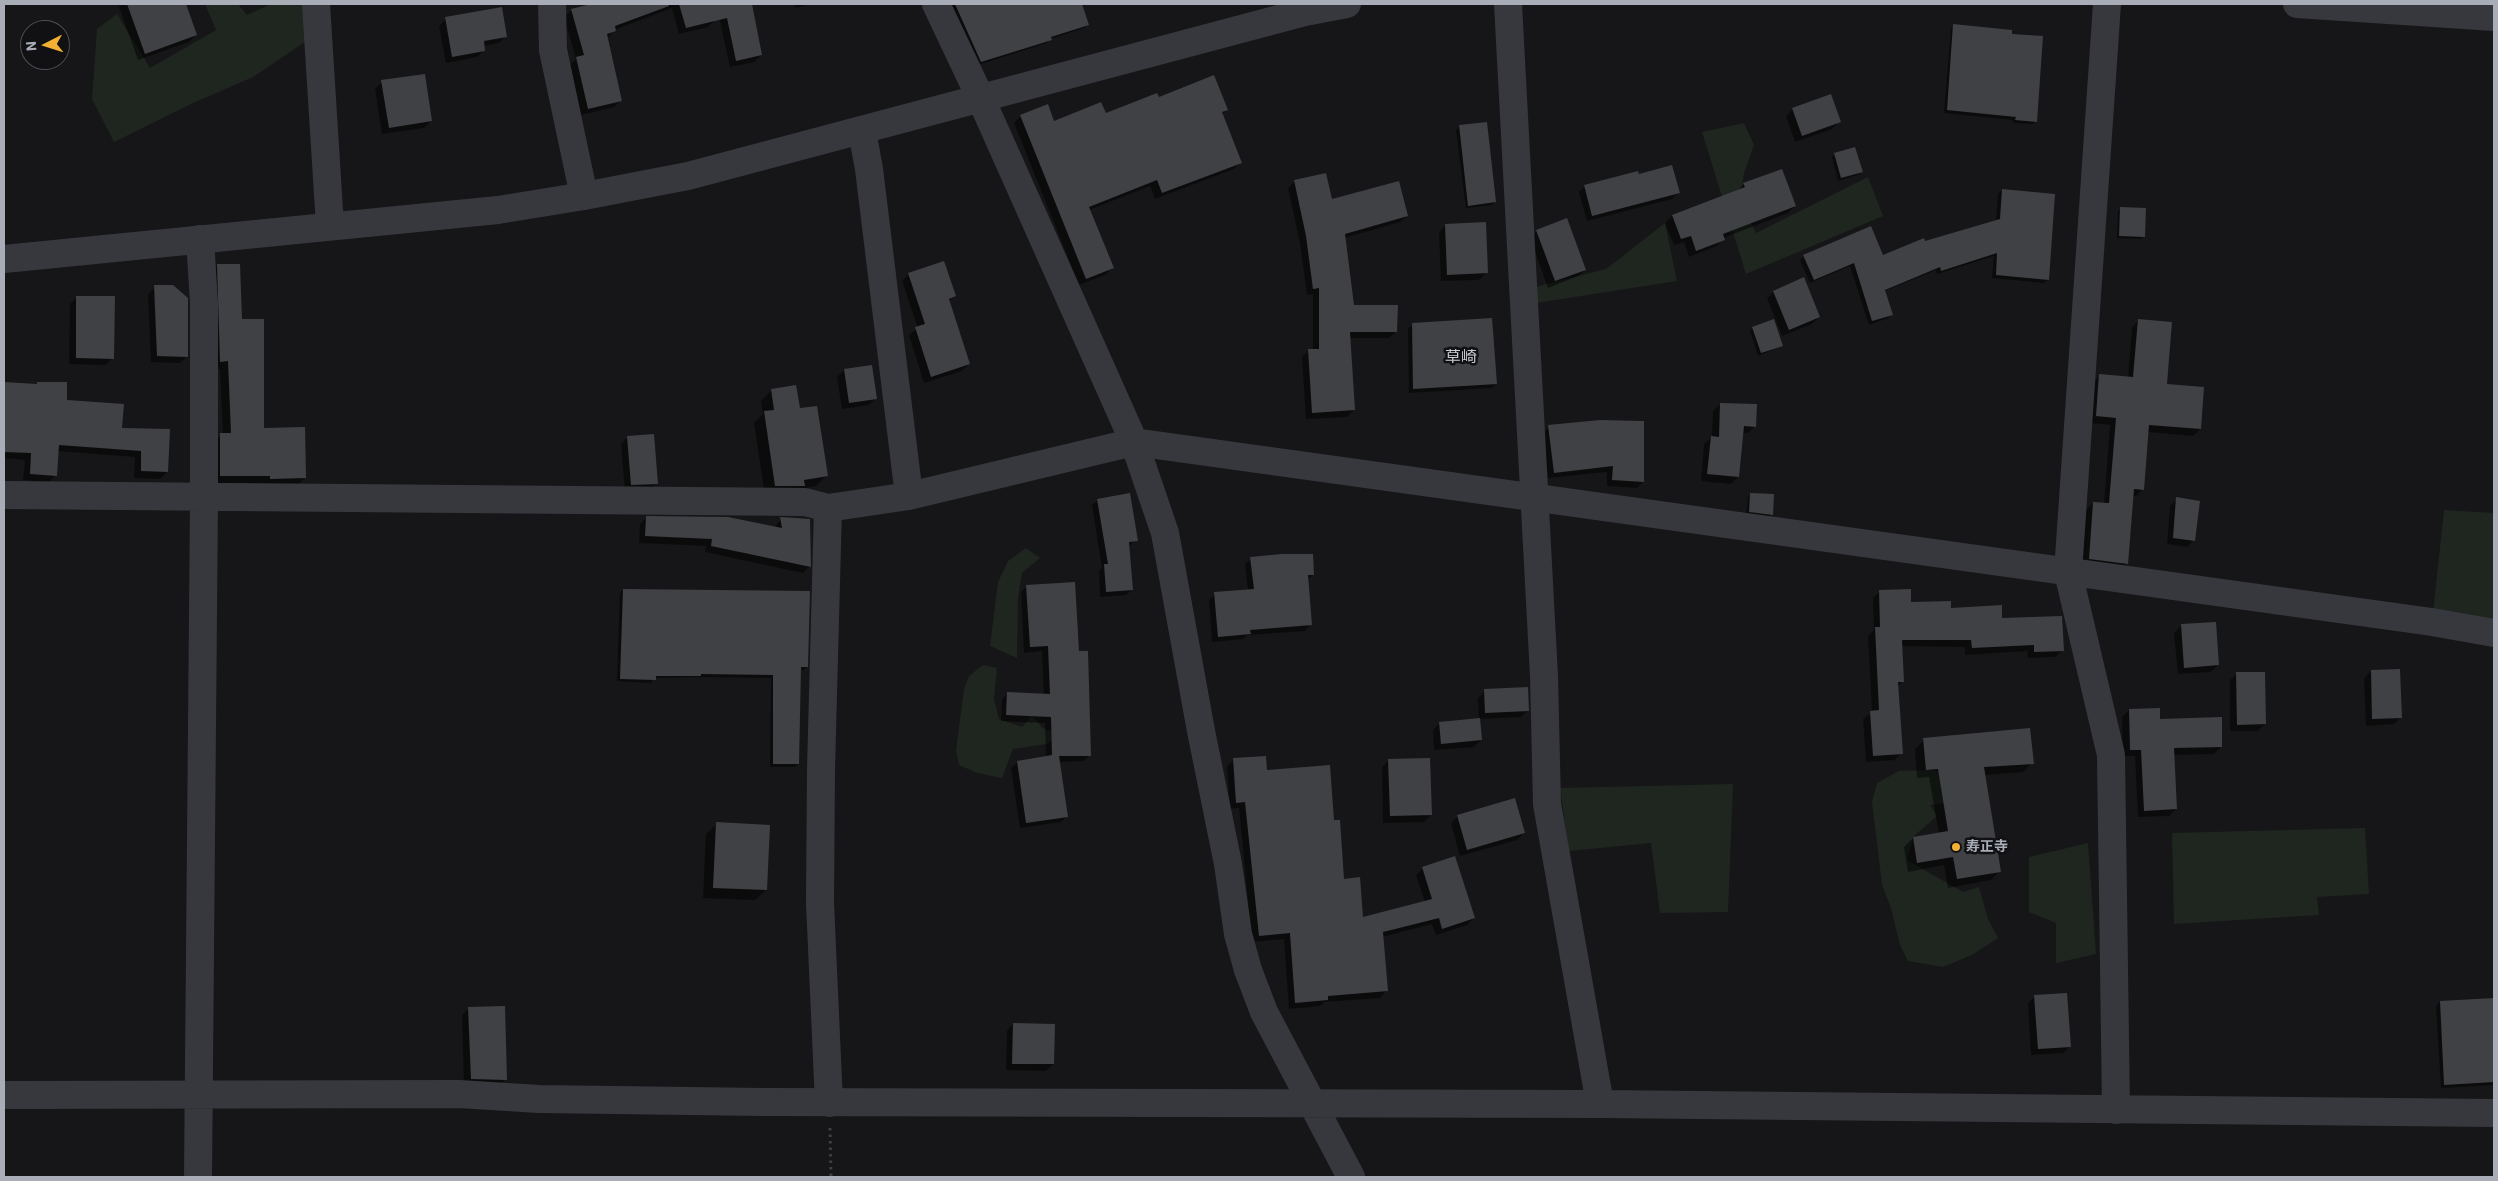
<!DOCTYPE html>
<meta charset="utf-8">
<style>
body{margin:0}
#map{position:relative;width:2498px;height:1181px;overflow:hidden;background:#161618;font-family:"IBM Plex Sans",sans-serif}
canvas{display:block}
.frame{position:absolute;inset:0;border:5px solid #a8adb8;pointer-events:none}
.north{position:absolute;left:20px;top:20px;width:50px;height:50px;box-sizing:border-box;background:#111113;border:1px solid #4d4f55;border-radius:50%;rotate:265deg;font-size:14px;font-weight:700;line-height:20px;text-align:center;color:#a8adb8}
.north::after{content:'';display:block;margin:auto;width:18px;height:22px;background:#f2b134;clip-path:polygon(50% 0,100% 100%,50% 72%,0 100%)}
</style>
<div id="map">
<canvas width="2498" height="1181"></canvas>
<div class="frame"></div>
<div class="north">N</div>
</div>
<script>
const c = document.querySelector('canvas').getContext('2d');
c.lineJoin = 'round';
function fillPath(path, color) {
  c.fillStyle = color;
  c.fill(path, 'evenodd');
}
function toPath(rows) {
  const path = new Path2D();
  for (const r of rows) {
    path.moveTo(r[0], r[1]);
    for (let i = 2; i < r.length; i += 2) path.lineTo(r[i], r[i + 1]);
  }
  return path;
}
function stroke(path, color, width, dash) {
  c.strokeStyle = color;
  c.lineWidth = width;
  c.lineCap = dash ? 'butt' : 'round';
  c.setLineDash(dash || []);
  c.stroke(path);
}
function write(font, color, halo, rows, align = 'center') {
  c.font = font + ' "IBM Plex Sans","Noto Sans JP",sans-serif';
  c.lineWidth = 5;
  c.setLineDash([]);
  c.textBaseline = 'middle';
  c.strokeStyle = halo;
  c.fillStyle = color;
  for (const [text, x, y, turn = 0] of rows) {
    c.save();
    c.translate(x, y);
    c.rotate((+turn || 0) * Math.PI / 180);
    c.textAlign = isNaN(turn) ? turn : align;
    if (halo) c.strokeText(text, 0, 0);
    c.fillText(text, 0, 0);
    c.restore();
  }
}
fillPath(toPath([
 [205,4,238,4,247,15,271,4,311,4,305,42,253,77,191,104,114,142,92,99,97,29,117,14,150,68,216,30],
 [1744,123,1754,145,1744,173,1740,201,1756,233,1868,177,1883,216,1746,274,1702,132],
 [1665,223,1677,281,1536,303,1535,287,1606,269],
 [2444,510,2494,513,2494,633,2432,622],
 [1026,548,1040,558,1022,573,1018,598,1017,658,990,646,998,582,1008,561],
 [983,665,997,668,994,699,999,719,1022,727,1032,716,1043,728,1059,735,1047,744,1013,749,1002,778,977,773,959,765,956,751,964,689,969,676],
 [1926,770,1955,773,1954,802,1930,805,1937,816,1913,837,1907,860,1963,892,1979,887,1988,919,1998,938,1972,955,1943,967,1908,961,1900,945,1891,908,1882,885,1872,802,1877,783,1899,771],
 [1733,784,1728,912,1660,913,1651,843,1569,851,1560,788],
 [2365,828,2369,894,2317,897,2319,915,2174,924,2172,833],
 [2088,843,2096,954,2056,963,2056,923,2029,912,2029,857]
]), '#1e261f');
fillPath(toPath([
 [122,4,184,4,196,35,189,42,138,60,119,7],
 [595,4,711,4,715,20,708,27,679,34,672,8,614,30,608,38,621,100,614,107,581,115,570,65,576,59,564,17,571,11],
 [750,4,761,55,754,62,730,67,718,12,724,5],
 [794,4,810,4,796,8],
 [951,4,1081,4,1087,25,1084,28,1050,39,1047,43,978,65],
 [446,19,506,36,499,43,483,46,484,51,477,57,446,63,439,26],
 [1954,26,2036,121,2033,124,2013,123,2013,120,1944,113,1951,29],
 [382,82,431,121,424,128,382,134,375,89],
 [1158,99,1226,110,1222,114,1241,162,1234,169,1155,199,1150,186,1089,210,1112,268,1105,275,1079,285,1014,123,1021,116,1054,123,1105,115],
 [1793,109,1839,122,1832,129,1795,142,1786,116],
 [1486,124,1495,202,1492,205,1466,208,1456,130,1459,127],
 [1835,154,1861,172,1858,175,1838,181,1832,157],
 [1638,176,1678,193,1672,199,1587,221,1579,192,1585,186],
 [1295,181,1331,201,1407,216,1400,222,1344,238,1353,306,1396,332,1389,338,1349,338,1354,410,1347,417,1306,419,1302,357,1308,351,1313,350,1313,294,1307,295,1300,243,1288,188],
 [1744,184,1795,206,1788,213,1723,238,1717,246,1689,257,1684,242,1674,245,1665,223,1672,216,1737,191],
 [2002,190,2048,280,2044,283,1992,278,1994,256,1937,274,1936,270,1885,291,1892,314,1888,318,1869,325,1850,266,1810,283,1800,260,1804,256,1882,257,1996,221,1998,194],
 [2121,208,2144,236,2141,239,2117,238,2118,211],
 [1446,225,1486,273,1479,280,1441,281,1439,232],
 [1537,231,1585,270,1578,276,1548,288,1530,238],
 [218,265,240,321,263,429,305,478,296,486,212,484,212,442,223,434,220,369,212,370,209,274],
 [909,274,954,296,948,302,969,364,962,371,924,383,909,335,918,328,902,281],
 [155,287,187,356,180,363,151,362,148,294],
 [1774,292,1819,317,1812,324,1782,336,1767,298],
 [77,297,112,358,106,365,69,364,70,304],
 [2139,320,2166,386,2200,429,2193,436,2148,432,2143,489,2136,496,2132,496,2127,564,2120,570,2082,565,2086,510,2093,503,2104,504,2110,425,2090,423,2093,382,2100,376,2128,378,2132,327],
 [1412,325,1496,384,1492,388,1409,393,1408,329],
 [1753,328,1781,346,1758,356,1750,331],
 [844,370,876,398,869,405,842,409,837,377],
 [4,383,36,385,120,429,167,472,160,479,134,478,135,457,57,451,56,475,49,482,23,480,25,460,4,458],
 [772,390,799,410,827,475,816,486,765,496,754,423,763,414,761,401],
 [1720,404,1755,426,1748,433,1742,433,1738,477,1731,484,1701,481,1704,444,1712,437,1713,411],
 [1549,427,1643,482,1637,488,1607,486,1607,472,1548,478,1543,433],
 [628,437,657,483,650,490,625,491,621,444],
 [1751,494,1772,514,1769,517,1746,514,1748,497],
 [2177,499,2194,540,2187,547,2167,544,2170,506],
 [1098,500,1136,540,1129,546,1132,590,1126,595,1100,597,1099,571,1102,568,1092,505],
 [647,517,774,528,781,519,810,566,803,573,705,552,706,546,639,543,640,524],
 [1251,559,1313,575,1307,580,1310,625,1305,631,1248,635,1243,639,1212,642,1209,600,1215,594,1248,591,1245,564],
 [1027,586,1078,653,1090,755,1084,761,1059,762,1067,816,1061,822,1020,828,1011,768,1018,762,1046,758,1045,723,1001,721,1002,699,1008,693,1044,695,1042,651,1024,653,1021,592],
 [623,590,807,666,804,670,799,669,798,764,795,767,770,767,771,678,698,677,654,678,651,683,617,681,620,593],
 [1880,591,1910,603,2001,619,2062,651,2055,657,2028,658,2027,651,1965,655,1965,647,1901,646,1903,681,1897,687,1901,753,1895,760,1866,762,1863,719,1872,712,1868,636,1874,630,1873,598],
 [2181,626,2218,665,2211,672,2178,674,2174,633],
 [2371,671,2400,718,2394,724,2366,726,2364,678],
 [2237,673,2265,724,2258,731,2230,731,2230,680],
 [1485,691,1528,710,1521,717,1479,719,1478,698],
 [2129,710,2221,747,2214,754,2173,755,2176,809,2169,816,2138,817,2135,756,2123,756,2122,717],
 [1440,723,1481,740,1474,747,1434,750,1433,730],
 [1924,740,2032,763,2023,772,1984,775,2000,871,1991,880,1948,888,1944,865,1908,872,1904,847,1913,838,1939,834,1929,777,1917,778,1915,749],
 [1234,760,1266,771,1333,821,1343,880,1362,919,1425,902,1416,875,1423,868,1474,918,1467,925,1436,935,1432,924,1382,937,1386,991,1380,998,1325,1002,1320,1006,1289,1009,1284,939,1252,942,1239,808,1230,809,1227,766],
 [1389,760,1431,815,1424,822,1383,823,1382,767],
 [1458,816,1524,833,1517,840,1460,856,1451,823],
 [717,824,766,890,755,900,703,898,706,834],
 [2035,996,2070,1046,2063,1053,2031,1055,2028,1003],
 [2494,999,2494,1085,2441,1088,2436,1006,2440,1002],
 [469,1008,506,1079,499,1086,464,1085,462,1015],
 [1013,1024,1053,1064,1046,1071,1006,1070,1007,1031]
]), '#0007');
fillPath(toPath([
 [127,4,186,4,197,35,145,54],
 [591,4,668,4,669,6,615,26,616,31,607,34,622,101,588,109,576,57,584,55,571,9],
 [679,4,752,4,762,55,736,61,727,18,686,28],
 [955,4,1082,4,1089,25,1051,37,1052,40,981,62],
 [502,7,507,37,484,41,485,51,452,57,445,17],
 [1953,24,2012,30,2012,34,2043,36,2037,122,2015,120,2016,117,1947,110],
 [425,74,432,121,389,128,381,80],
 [1214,75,1228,110,1222,112,1242,163,1162,193,1157,180,1089,207,1114,268,1086,279,1020,115,1048,104,1054,121,1101,102,1106,113,1157,93,1159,97],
 [1831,94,1841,122,1802,136,1792,108],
 [1487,122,1496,202,1468,206,1459,125],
 [1855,147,1863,172,1841,178,1834,153],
 [1672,165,1680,193,1592,216,1584,185,1638,171,1639,174],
 [1782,169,1796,206,1723,234,1725,240,1696,251,1691,236,1681,239,1672,215,1745,187,1743,183],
 [1326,173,1332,199,1399,181,1408,216,1345,234,1354,305,1398,305,1397,332,1350,332,1355,410,1312,413,1308,349,1319,349,1319,288,1313,289,1306,236,1294,180],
 [2002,189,2055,194,2049,280,1996,275,1997,253,1941,271,1940,267,1885,290,1893,315,1872,321,1854,263,1814,280,1803,255,1871,226,1883,255,1924,238,1925,241,2000,219],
 [2120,207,2146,208,2145,237,2119,236],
 [1567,218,1586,270,1555,281,1536,230],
 [1486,222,1488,273,1447,275,1445,224],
 [944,261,956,296,949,299,970,364,931,377,915,327,925,324,908,273],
 [217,264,240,264,242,319,264,319,264,428,305,427,306,478,270,479,270,476,220,476,220,433,231,433,228,361,220,362],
 [1804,277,1820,317,1789,330,1773,291],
 [154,285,173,285,188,298,188,357,157,356],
 [76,296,115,296,114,359,76,358],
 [1492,318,1497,384,1413,389,1412,323],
 [1774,319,1783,346,1761,353,1752,327],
 [2138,319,2172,322,2167,384,2204,387,2201,429,2149,425,2144,490,2134,489,2128,564,2089,559,2093,502,2109,503,2116,418,2096,416,2099,374,2133,377],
 [872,365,877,399,849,403,844,369],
 [4,382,37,384,37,382,67,382,67,400,124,404,122,428,170,429,168,472,141,471,141,451,59,445,57,476,30,474,31,453,4,452],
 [796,385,800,408,817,406,828,476,804,480,805,486,775,486,764,411,774,410,771,389],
 [1720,403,1757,404,1756,427,1744,426,1739,477,1707,474,1711,436,1719,437],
 [1600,420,1644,421,1644,482,1612,480,1613,466,1554,473,1548,425],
 [654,434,658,484,631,485,627,436],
 [1130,493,1138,541,1129,542,1133,590,1106,592,1104,564,1108,564,1097,499],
 [1750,493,1774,494,1773,515,1749,512],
 [2176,497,2200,501,2195,541,2173,538],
 [646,516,728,517,782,528,780,517,810,519,811,567,711,546,712,539,645,536],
 [1282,554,1313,554,1314,575,1308,575,1312,625,1250,630,1251,634,1218,637,1214,592,1254,589,1250,557],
 [1075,582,1079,651,1088,651,1091,756,1059,756,1068,817,1026,823,1017,761,1052,755,1051,717,1006,715,1007,692,1050,694,1048,646,1030,647,1026,585],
 [623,589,810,591,808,667,801,667,799,764,773,764,773,675,701,674,701,676,656,676,656,680,620,679],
 [1911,589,1911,602,1951,601,1951,608,2002,605,2002,618,2062,616,2064,651,2034,652,2034,645,1972,648,1971,640,1902,640,1904,682,1898,682,1903,754,1873,756,1870,711,1879,710,1875,627,1880,627,1879,590],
 [2216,622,2219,665,2184,668,2181,624],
 [2400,669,2402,718,2372,719,2371,670],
 [2236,672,2265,672,2266,724,2237,725],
 [1528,687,1529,711,1485,713,1484,689],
 [2160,708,2160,719,2222,717,2222,747,2174,748,2177,809,2144,811,2141,750,2130,750,2129,709],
 [1480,718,1482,740,1441,744,1439,722],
 [2030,728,2034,764,1984,767,2001,872,1957,879,1953,857,1917,863,1913,837,1948,831,1938,769,1926,770,1923,738],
 [1266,756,1267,770,1330,765,1334,820,1340,820,1344,879,1360,877,1363,917,1432,899,1422,867,1455,856,1475,918,1442,929,1439,918,1383,932,1388,991,1328,996,1328,1000,1295,1003,1290,933,1259,936,1245,802,1236,803,1233,758],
 [1430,758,1432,815,1390,816,1388,759],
 [1515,798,1525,833,1467,850,1457,815],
 [716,822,770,825,767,890,713,888],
 [2067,993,2071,1047,2038,1049,2034,995],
 [2494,998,2494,1082,2444,1085,2440,1001],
 [505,1006,507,1080,471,1079,468,1007],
 [1013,1023,1055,1024,1054,1064,1012,1064]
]), '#404145');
stroke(toPath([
 [830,1128,831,1177]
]), '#3d3f44', 3, [2.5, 4]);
stroke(toPath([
 [316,4,330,226],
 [552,4,553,50,584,196],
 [936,4,981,99,1134,442,1165,533,1201,731,1228,864,1238,934,1248,970,1264,1012,1351,1177],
 [1508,4,1544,676,1547,804,1600,1104],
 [2107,4,2068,572,2111,755,2116,1110],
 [2297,4,2494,17],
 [862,131,869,169,909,496],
 [4,259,498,210,584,196,688,176,1305,12,1347,4],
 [4,495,805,502,828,508,909,496,1134,442,2432,622,2494,633],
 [828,508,821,769,820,903,829,1103],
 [4,1095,459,1094,539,1099,763,1102,1600,1104,2494,1113],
 [198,1177,204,499,204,303,200,239]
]), '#37383d', 28);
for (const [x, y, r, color] of [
 [1956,847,5,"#f2b134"]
]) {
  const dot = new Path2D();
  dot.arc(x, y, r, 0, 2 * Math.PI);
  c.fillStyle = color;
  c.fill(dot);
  stroke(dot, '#111113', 2);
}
write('bold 14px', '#a8adb8', '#111113', [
 ["寿正寺",1966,847]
], 'left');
write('16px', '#c9ccd4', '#111113', [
 ["草崎",1461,357]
]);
</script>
